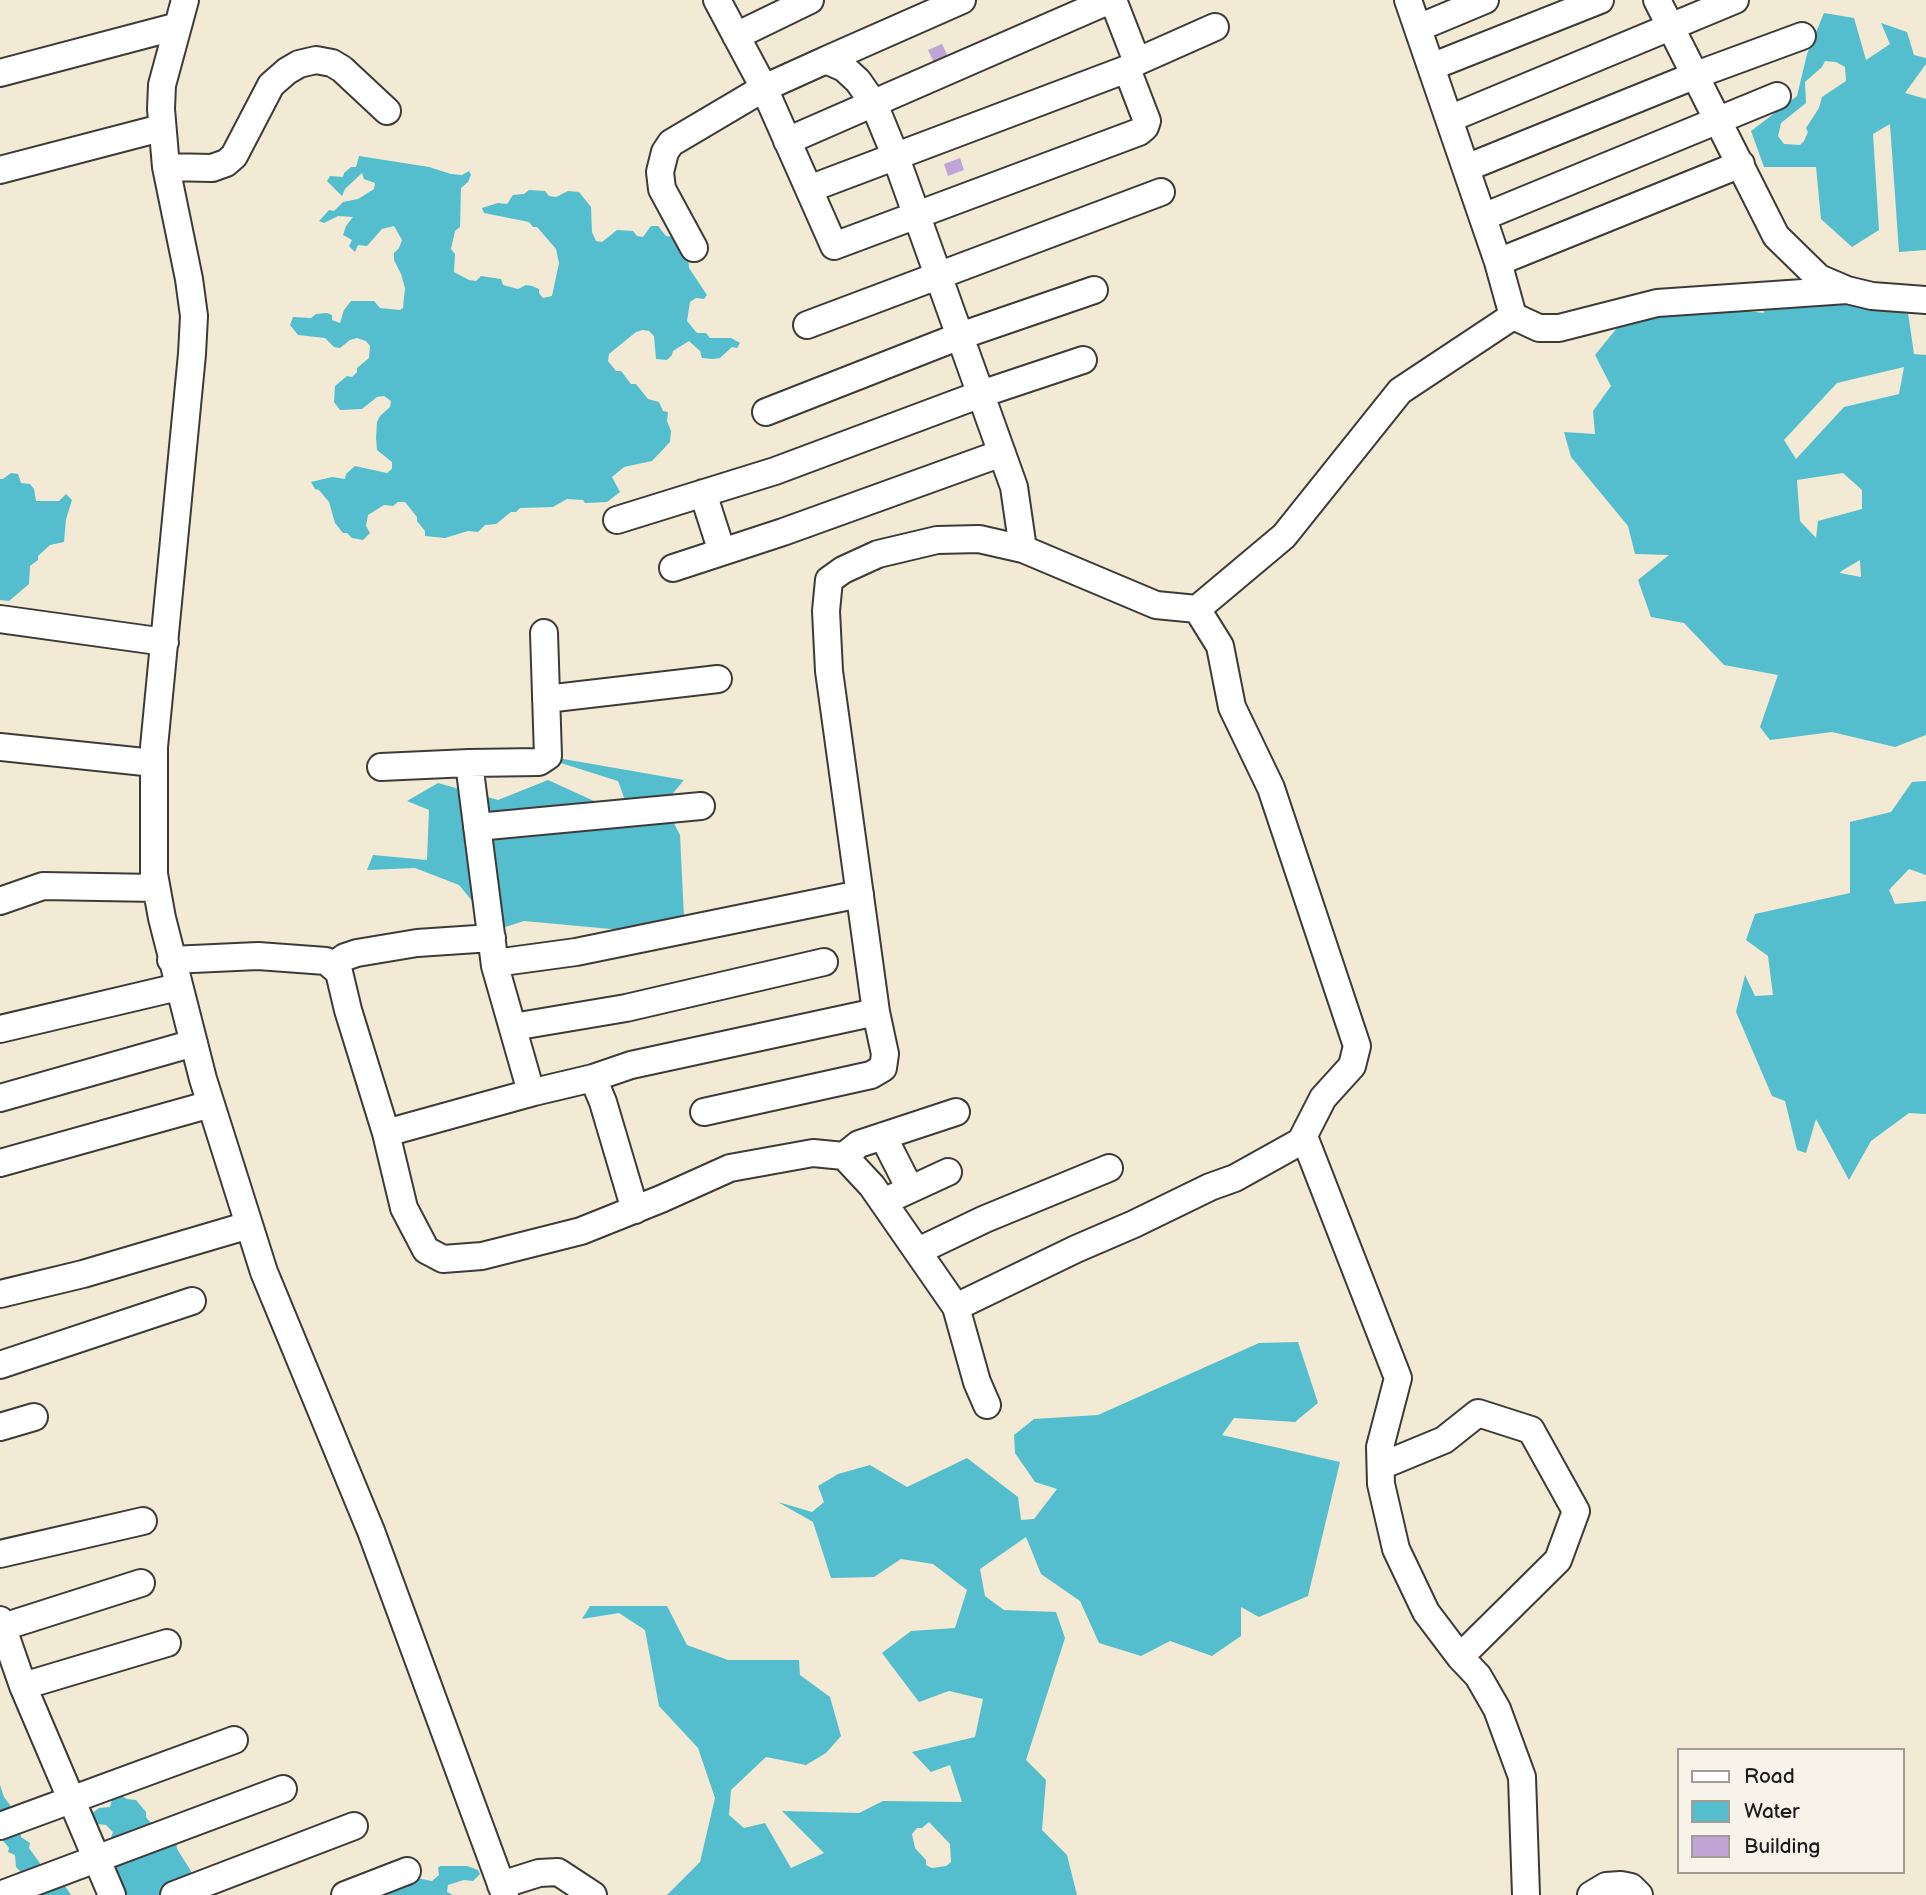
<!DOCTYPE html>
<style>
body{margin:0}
#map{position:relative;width:1926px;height:1895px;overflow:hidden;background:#f2ead4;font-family:"Balsamiq Sans",sans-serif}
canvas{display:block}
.legend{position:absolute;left:1677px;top:1748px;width:228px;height:126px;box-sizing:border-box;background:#f7f3e8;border:2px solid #9f9d96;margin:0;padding:9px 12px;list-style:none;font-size:21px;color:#1c1c1c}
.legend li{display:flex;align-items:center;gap:14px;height:35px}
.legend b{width:35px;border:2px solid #9f9d96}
</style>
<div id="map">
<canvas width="1926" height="1895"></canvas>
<ul class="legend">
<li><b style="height:9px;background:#fff"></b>Road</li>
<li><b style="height:19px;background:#54becf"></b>Water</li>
<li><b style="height:19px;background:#c1a4d6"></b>Building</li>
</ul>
</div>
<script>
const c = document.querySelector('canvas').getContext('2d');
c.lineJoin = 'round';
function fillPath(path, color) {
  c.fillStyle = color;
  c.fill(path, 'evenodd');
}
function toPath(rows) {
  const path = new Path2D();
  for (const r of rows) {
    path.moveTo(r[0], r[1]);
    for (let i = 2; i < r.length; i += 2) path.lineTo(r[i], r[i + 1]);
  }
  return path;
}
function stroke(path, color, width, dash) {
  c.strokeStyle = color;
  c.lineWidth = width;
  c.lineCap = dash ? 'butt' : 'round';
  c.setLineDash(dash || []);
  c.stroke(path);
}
fillPath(toPath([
 [1824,13,1854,18,1866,60,1890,44,1881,23,1907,32,1914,55,1926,58,1926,64,1905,93,1926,99,1926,250,1899,252,1890,124,1873,134,1879,230,1852,247,1821,219,1816,167,1764,167,1751,131,1797,96,1807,54],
 [1825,61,1836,62,1845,67,1846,81,1822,97,1819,108,1806,128,1808,132,1804,141,1800,145,1784,144,1778,136,1781,123,1806,103,1805,82,1822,67],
 [359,156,429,167,451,174,462,175,469,171,471,175,468,182,461,188,460,227,455,231,451,249,455,254,454,272,469,280,476,281,481,276,501,279,503,285,518,289,526,285,532,286,539,289,539,293,543,298,552,296,559,263,556,249,537,227,533,227,529,222,484,213,482,208,498,203,507,204,513,195,524,194,529,190,545,191,549,196,556,197,568,191,579,192,591,207,592,232,596,241,602,242,617,230,633,231,637,236,643,237,651,226,658,226,666,236,676,237,688,252,689,268,707,295,704,299,696,298,690,302,687,321,697,333,706,333,710,338,731,338,740,343,737,348,732,347,720,358,713,359,702,358,700,351,689,341,673,351,672,355,667,360,656,359,654,336,649,331,643,330,636,332,609,354,608,361,616,371,621,371,631,384,636,384,648,399,659,402,663,411,668,412,667,421,671,431,670,442,652,461,624,467,612,477,620,492,607,502,585,503,583,500,567,499,553,507,520,508,516,512,511,512,496,524,485,525,478,532,468,531,445,538,425,536,425,531,417,521,417,517,405,502,398,502,393,506,384,505,368,515,366,526,370,533,363,540,352,538,347,533,343,533,335,523,329,502,319,490,315,489,311,482,332,477,345,479,346,474,355,466,387,473,392,469,392,462,377,450,376,438,377,422,380,416,390,407,391,401,384,396,377,397,362,409,340,410,334,402,335,386,347,376,352,377,357,372,357,368,369,358,370,346,366,341,357,338,350,340,340,348,334,347,325,338,298,335,290,325,293,317,311,318,316,314,327,313,332,315,332,320,340,323,344,310,351,301,374,301,380,308,400,310,403,308,405,288,401,274,394,260,394,253,399,248,402,240,394,226,382,229,367,246,358,245,355,252,349,246,352,240,343,235,346,226,353,217,338,216,324,223,319,221,329,210,334,211,343,202,358,199,374,189,375,183,364,179,362,173,345,189,342,196,327,181,330,176,343,177,344,173,351,167,356,167],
 [1762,299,1907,306,1914,354,1926,355,1926,735,1895,747,1832,732,1770,740,1760,727,1778,675,1724,665,1684,623,1651,617,1638,580,1669,555,1635,554,1628,526,1571,457,1564,432,1595,434,1593,411,1611,386,1595,355,1626,317,1686,304,1764,313],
 [1904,367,1899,394,1844,407,1796,459,1784,440,1837,383],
 [1843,473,1862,490,1862,509,1818,521,1816,538,1800,521,1797,480],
 [1860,560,1861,577,1840,573,1840,572],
 [11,473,18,474,21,483,30,484,34,489,36,501,59,501,66,494,72,500,66,519,64,542,50,545,38,556,38,560,30,566,29,584,9,601,0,600,0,479,3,479],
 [529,753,684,780,664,804,680,835,684,917,665,934,524,921,496,930,459,885,415,868,367,870,373,855,427,860,429,810,407,801,438,783,498,800,548,780,616,811,626,803,618,781],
 [1926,781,1926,875,1909,869,1889,890,1895,904,1926,901,1926,1114,1909,1113,1871,1141,1849,1180,1816,1119,1806,1153,1797,1150,1785,1101,1772,1096,1736,1012,1745,975,1755,996,1773,995,1768,956,1746,940,1755,914,1850,893,1850,822,1891,812,1912,782],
 [1298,1342,1318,1403,1295,1422,1234,1418,1222,1435,1340,1462,1308,1596,1259,1617,1241,1607,1241,1636,1212,1656,1170,1641,1141,1656,1099,1643,1080,1601,1041,1574,1026,1537,980,1569,985,1596,1004,1610,1056,1612,1065,1638,1026,1760,1046,1780,1042,1830,1067,1855,1077,1895,667,1895,700,1862,715,1798,698,1748,659,1706,645,1630,619,1613,582,1619,590,1606,667,1606,687,1645,728,1660,799,1660,800,1675,830,1697,841,1736,826,1753,806,1765,766,1757,731,1790,729,1815,744,1828,765,1823,791,1868,824,1853,782,1811,859,1813,883,1801,962,1802,950,1765,931,1772,912,1752,975,1737,983,1699,949,1691,919,1702,882,1653,911,1631,955,1628,967,1590,933,1564,901,1559,874,1577,831,1578,813,1522,778,1502,812,1512,824,1502,818,1486,838,1474,870,1465,907,1487,967,1458,1018,1497,1021,1520,1034,1519,1057,1489,1035,1482,1015,1453,1014,1435,1034,1419,1098,1415,1259,1343],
 [929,1822,950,1844,951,1862,946,1866,932,1868,926,1865,926,1860,915,1848,912,1834,917,1828,922,1828],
 [0,1785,4,1797,10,1805,11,1816,20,1826,21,1837,30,1843,29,1848,49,1876,61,1880,71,1895,24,1895,21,1872,16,1867,15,1855,8,1852,9,1848,0,1837],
 [118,1794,127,1799,136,1800,146,1812,146,1817,150,1822,166,1825,176,1838,177,1849,191,1871,191,1876,210,1895,103,1895,106,1852,113,1832,106,1825,88,1823,86,1818,99,1808,110,1807,113,1796],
 [440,1866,467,1866,478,1870,480,1874,473,1881,464,1880,448,1885,447,1892,453,1895,371,1895,412,1877,432,1881,439,1875,438,1868]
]), '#54becf');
fillPath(toPath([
 [942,44,952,65,938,71,928,50],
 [960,158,964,170,948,176,944,164]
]), '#c1a4d6');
const minor = toPath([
 [185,0,162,85,161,109,166,167,189,279,194,316,192,354,154,747,154,874,162,918,203,1079,264,1272,371,1531,505,1895],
 [717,0,764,88,834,246,1139,132,1145,127,1147,121,1127,69],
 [1408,0,1498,262,1513,316],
 [1657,0,1776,236,1819,278,1847,290],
 [1418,28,1485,0],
 [736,36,810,0],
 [826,60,962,0],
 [1134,63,1215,27],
 [1431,67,1600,0],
 [0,73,178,26],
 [1449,119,1735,0],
 [787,141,1110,0],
 [166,167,212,168,226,163,234,156,271,85,287,71,299,64,316,60,332,63,342,69,387,111],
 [1466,168,1696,75,1802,36],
 [0,170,161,128],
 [809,189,1127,69,1134,63,1134,54,1113,0],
 [1483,217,1777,96],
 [694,248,662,189,660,172,665,152,671,143,764,88,826,60,844,68,858,81,874,104,895,155,1014,487,1023,549,979,539,937,540,878,554,843,570,829,580,826,611,829,671,876,1012,885,1054,883,1068,871,1075,704,1112],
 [1498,262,1741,164],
 [807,325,1161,192],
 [766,412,960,336,1094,290],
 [703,493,722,552],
 [617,520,775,471,981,394,1083,360],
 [1023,549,1156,605,1197,609,1284,536,1400,391,1513,316,1539,328,1559,328,1657,303,1847,290,1872,296,1926,300],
 [673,568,783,532,1002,453],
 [1197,609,1220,646,1232,707,1271,788,1357,1046,1352,1066,1323,1098,1301,1141],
 [0,619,165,642],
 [546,699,718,679],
 [0,747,154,763],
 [469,763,539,762,548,756,544,633],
 [381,767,469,763,495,966,531,1092],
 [477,827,701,806],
 [0,901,43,886,156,888],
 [171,960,258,956,326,961,339,972,348,1010,386,1133,534,1092,593,1078,631,1065,876,1012],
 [495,963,576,952,860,894],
 [332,966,345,957,357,953,417,943,492,938],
 [513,1027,626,1008,824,962],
 [0,1029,178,987],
 [593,1078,603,1102,635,1210],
 [0,1098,194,1043],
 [386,1133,404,1208,426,1250,443,1259,482,1256,581,1231,661,1199,730,1168,813,1153,844,1156,872,1186,956,1307,1076,1249,1134,1224,1210,1187,1235,1178,1305,1139,1398,1378,1380,1447,1381,1484,1396,1549,1426,1612,1460,1657,1478,1676,1497,1709,1522,1777,1526,1895],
 [883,1136,910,1189],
 [844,1156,859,1144,956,1112],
 [0,1163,211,1104],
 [883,1202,948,1172],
 [918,1251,985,1219,1109,1168],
 [0,1294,83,1274,249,1225],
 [956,1307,977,1382,987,1405],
 [0,1365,192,1301],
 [0,1427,34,1417],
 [1381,1466,1444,1440,1478,1413,1531,1430,1576,1511,1558,1560,1460,1657],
 [0,1554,143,1521],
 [0,1620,23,1686,112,1895],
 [0,1628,141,1583],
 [23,1686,167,1643],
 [0,1826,234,1740],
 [501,1885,539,1873,558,1872,593,1895],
 [0,1895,283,1789],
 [174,1895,354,1826],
 [345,1895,407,1871],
 [1591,1895,1606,1886,1621,1885,1631,1887,1639,1895]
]);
stroke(minor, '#3c3b38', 30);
stroke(minor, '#fff', 26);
</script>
